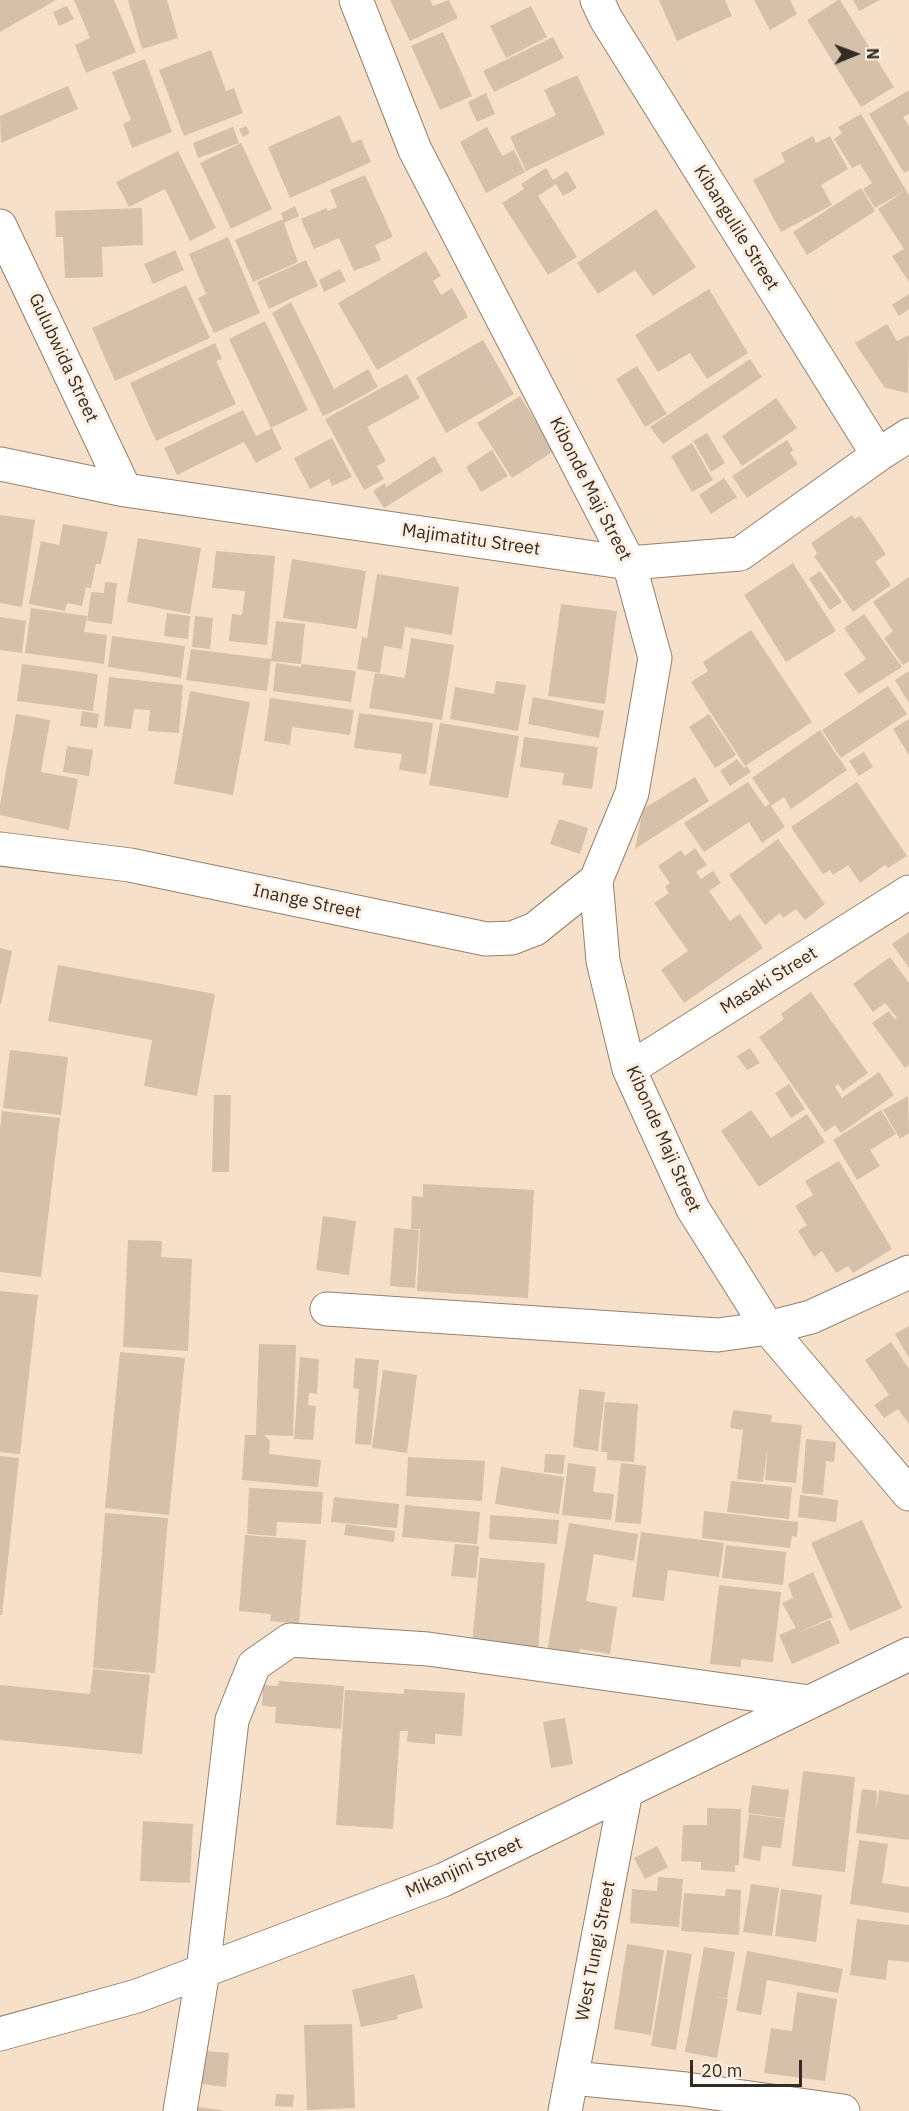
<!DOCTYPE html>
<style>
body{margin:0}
#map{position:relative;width:909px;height:2111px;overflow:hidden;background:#f6e0c9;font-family:"IBM Plex Sans",sans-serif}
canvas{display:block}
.north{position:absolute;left:825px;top:24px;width:60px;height:60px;-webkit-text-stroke:4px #fcefe1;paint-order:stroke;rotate:89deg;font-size:16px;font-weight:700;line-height:24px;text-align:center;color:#342c23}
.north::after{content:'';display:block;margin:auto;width:21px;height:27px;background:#342c23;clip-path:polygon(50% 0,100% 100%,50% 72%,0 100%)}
.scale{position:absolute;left:690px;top:2060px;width:112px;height:27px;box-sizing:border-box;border:3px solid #342c23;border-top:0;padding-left:8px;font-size:18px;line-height:21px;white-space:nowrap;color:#342c23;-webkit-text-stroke:4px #fcefe1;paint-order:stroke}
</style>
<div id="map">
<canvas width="909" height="2111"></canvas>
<div class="north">N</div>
<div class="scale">20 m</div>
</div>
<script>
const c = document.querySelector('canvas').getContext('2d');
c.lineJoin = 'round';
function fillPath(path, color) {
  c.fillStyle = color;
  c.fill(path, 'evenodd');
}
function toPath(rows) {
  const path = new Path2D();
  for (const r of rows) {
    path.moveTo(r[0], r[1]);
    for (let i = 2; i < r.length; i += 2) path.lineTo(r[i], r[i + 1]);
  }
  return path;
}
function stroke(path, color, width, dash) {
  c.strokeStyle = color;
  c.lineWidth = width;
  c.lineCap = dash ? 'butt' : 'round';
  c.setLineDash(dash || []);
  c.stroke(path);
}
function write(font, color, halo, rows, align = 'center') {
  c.font = font + ' "IBM Plex Sans",sans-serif';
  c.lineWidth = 6;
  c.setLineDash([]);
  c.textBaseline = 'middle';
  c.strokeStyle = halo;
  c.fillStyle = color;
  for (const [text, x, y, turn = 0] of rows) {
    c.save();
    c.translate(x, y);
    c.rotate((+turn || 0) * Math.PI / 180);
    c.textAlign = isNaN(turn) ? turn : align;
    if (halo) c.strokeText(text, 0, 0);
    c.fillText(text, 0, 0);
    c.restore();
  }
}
fillPath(toPath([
 [0,0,56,0,0,32],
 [74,0,114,0,136,52,86,73,75,45,90,38],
 [128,0,167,0,178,38,142,49],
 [390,0,430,0,433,6,449,0,458,18,410,41],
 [659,0,725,0,732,16,677,41],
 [754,0,790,0,797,14,770,30],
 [838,0,840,0,894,87,861,107,807,20],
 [853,0,880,0,859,11],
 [67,6,74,19,59,26,53,12],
 [531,6,547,37,506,58,490,26],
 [443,32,472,96,440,110,411,46],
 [553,37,564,58,494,92,483,71],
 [211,50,226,91,234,88,243,113,184,136,159,70],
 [145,59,172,132,132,148,123,124,131,120,112,72],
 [577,75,605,134,526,171,510,137,556,115,544,90],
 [68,86,78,109,1,143,0,116],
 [909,90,909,114,903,117,909,126,909,170,904,173,869,114],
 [486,93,495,114,477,122,468,102],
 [861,114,906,190,875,208,863,189,872,183,860,164,852,168,834,139,842,133,838,127],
 [340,115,352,143,361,139,371,162,290,198,268,147],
 [246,126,250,133,243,137,239,129],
 [233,127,239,143,198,158,193,143],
 [487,127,502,156,514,150,525,172,486,193,460,142],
 [813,136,816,143,830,136,848,169,821,185,832,205,781,232,753,180,785,162,781,153],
 [241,143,272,209,231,229,200,163],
 [178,151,216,228,190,241,165,189,129,207,116,182],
 [546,168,553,180,567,171,577,188,563,196,556,184,538,196,577,257,548,275,502,203,524,189,521,184],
 [365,175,393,237,375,245,381,260,354,271,339,238,314,249,301,219,326,208,328,211,337,207,330,190],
 [861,188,875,211,807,255,793,232],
 [906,190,909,195,909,282,892,256,904,249,878,209],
 [295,206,299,216,284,223,298,262,253,282,235,240,283,219,281,213],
 [142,208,143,245,102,247,103,277,65,278,63,237,56,237,55,211],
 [656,209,696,267,653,296,635,270,598,294,577,263],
 [228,237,260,313,214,333,198,298,206,294,189,254],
 [175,250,184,270,153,284,144,264],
 [426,251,441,276,433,281,441,295,452,288,468,317,377,370,338,303],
 [306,260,318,286,269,309,257,282],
 [340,269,346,281,324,292,319,280],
 [186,285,210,338,115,381,92,328],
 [709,289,748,353,707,379,690,353,658,372,635,335],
 [909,294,909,309,899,316,892,305],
 [291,302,334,389,368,369,378,387,344,406,323,416,272,313],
 [265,321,308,410,271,428,229,339],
 [887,324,897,341,909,335,908,393,885,388,855,343],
 [483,340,514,394,446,433,416,378],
 [215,343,222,359,216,361,236,404,156,441,130,383],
 [750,359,762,377,663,444,650,427],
 [637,366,667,414,645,427,616,379],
 [407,374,420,398,367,427,386,461,377,466,384,479,364,490,325,419],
 [520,396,554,451,512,478,477,423],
 [776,398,797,428,742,466,722,436],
 [243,410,256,436,272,428,282,449,256,463,244,442,177,475,164,448],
 [707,433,725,463,711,472,693,441],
 [332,438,352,477,332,486,329,479,310,489,294,458],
 [787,440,793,450,790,453,798,464,747,498,732,476],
 [692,443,713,480,692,492,671,456],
 [492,450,508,476,481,492,466,467],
 [434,456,443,471,384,508,373,491,385,483,386,487],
 [724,478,737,497,711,514,699,495],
 [0,515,35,520,22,607,0,603],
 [852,515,855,519,860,516,886,554,875,562,891,585,853,612,814,556,817,553,811,543],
 [63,524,108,532,101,564,96,564,91,588,86,587,82,606,67,603,65,611,29,604,41,541,59,545],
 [138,538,201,548,190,614,127,602],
 [216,551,275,556,267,645,229,641,232,614,242,615,245,591,212,588],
 [292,559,366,571,357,629,283,618],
 [793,563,836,631,786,662,744,595],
 [820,571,842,602,830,610,809,579],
 [377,574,459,587,452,635,405,627,402,649,384,646,380,673,357,669,362,637,367,638],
 [909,577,909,661,903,665,884,638,893,631,873,602],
 [105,582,117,583,112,624,87,621,91,592,104,593],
 [561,604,617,611,605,704,548,696],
 [31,608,87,616,84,632,107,635,104,664,25,653],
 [167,613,190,616,188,639,164,636],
 [864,614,902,667,859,694,844,674,866,659,844,628],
 [195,616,213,618,210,649,192,647],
 [0,617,26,621,22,653,0,650],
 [276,621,305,624,301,664,271,661],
 [751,630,812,722,745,766,691,682,708,671,703,662],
 [112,636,185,646,181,678,108,667],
 [411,638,454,645,442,720,369,708,375,673,405,678],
 [191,649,271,659,267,691,186,680],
 [276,663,301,667,302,664,356,671,351,702,273,691],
 [22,664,98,674,93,711,17,701],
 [909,671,909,703,895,680],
 [109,677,183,685,179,733,148,731,150,710,134,709,131,729,104,726],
 [496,681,526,685,518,731,450,719,455,687,494,694],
 [888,686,907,714,841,758,822,730],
 [190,691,250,702,233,795,174,784],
 [533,697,604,711,599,738,528,724],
 [270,698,354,710,350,735,292,727,290,745,264,741],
 [82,711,99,714,97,728,80,726],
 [359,713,433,723,426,774,399,770,402,754,354,748],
 [16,714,50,720,41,772,78,779,69,830,0,815,0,805],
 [709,714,736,755,715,768,689,727],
 [909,719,909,755,893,729],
 [440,723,519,736,508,798,429,785],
 [820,730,847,770,791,809,784,797,771,806,785,827,762,843,749,822,704,852,684,823,748,782,765,807,770,804,752,778],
 [524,737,598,747,592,789,562,785,564,773,520,767],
 [67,746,93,750,89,776,63,772],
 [864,752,873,767,859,776,849,761],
 [737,759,744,768,747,766,751,772,730,786,720,771],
 [695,777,709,801,635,849,643,809],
 [857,782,907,856,888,868,885,865,860,883,848,865,833,875,830,870,823,874,791,827],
 [559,819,588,828,580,854,550,844],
 [778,839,825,904,805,920,796,909,783,918,780,913,765,925,729,875],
 [695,848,707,865,696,872,701,879,713,871,721,883,709,891,730,921,740,914,763,948,684,1003,661,970,688,951,654,903,669,893,665,887,670,883,658,866,681,850,685,856],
 [909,932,909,968,892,944],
 [0,948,12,951,1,1004,0,1004],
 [890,957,909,983,909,1065,905,1068,872,1023,889,1011,895,1019,897,1018,885,1003,873,1012,853,984],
 [58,965,215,994,197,1096,144,1086,152,1040,48,1021],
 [811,992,868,1073,843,1091,838,1084,835,1087,842,1098,879,1072,894,1095,841,1133,835,1125,825,1132,759,1037,784,1019,781,1014],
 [750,1048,760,1063,747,1070,737,1056],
 [10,1050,68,1057,61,1115,3,1108],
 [789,1084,805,1109,791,1118,775,1093],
 [214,1095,231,1095,229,1172,212,1172],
 [908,1096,909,1133,900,1139,883,1110],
 [751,1110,771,1138,807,1114,825,1142,759,1187,721,1131],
 [881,1110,896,1134,870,1150,880,1166,857,1180,833,1140],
 [2,1111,60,1118,41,1277,0,1272,0,1130],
 [839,1161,892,1249,853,1273,848,1266,836,1273,822,1251,814,1257,798,1231,807,1225,795,1206,813,1195,805,1181],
 [423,1184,534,1190,528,1298,417,1291,420,1229,411,1229,412,1196,423,1197],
 [323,1216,356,1221,349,1275,316,1270],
 [394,1228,419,1230,415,1288,390,1286],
 [128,1240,162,1241,161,1257,192,1259,188,1351,123,1347],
 [0,1291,38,1295,20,1454,0,1452],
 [909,1326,909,1358,895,1334],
 [891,1342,909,1369,909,1424,898,1409,884,1418,874,1405,889,1395,865,1360],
 [259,1344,296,1345,293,1436,264,1435,270,1441,269,1454,321,1460,318,1487,242,1480,245,1435,256,1435],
 [120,1352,185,1358,169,1515,105,1508],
 [300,1357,319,1359,317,1394,309,1393,308,1405,316,1406,313,1440,294,1439],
 [355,1358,379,1360,371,1445,355,1444,359,1389,353,1388],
 [383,1370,417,1375,407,1453,372,1448],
 [579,1389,605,1392,598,1451,573,1447],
 [605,1402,638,1404,634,1462,607,1460,607,1452,601,1452],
 [733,1410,772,1415,771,1422,802,1425,796,1483,765,1480,768,1444,763,1482,737,1479,743,1430,730,1428],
 [806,1439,836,1442,834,1462,826,1461,823,1495,802,1493],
 [545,1454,565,1455,563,1474,544,1472],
 [0,1456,19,1458,2,1615,0,1615],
 [408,1457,485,1461,482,1501,406,1496],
 [568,1463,596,1467,593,1492,614,1494,611,1520,562,1515],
 [621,1463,646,1466,641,1524,615,1522],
 [501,1467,564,1477,559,1514,495,1504],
 [731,1481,792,1487,789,1519,727,1512],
 [249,1488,323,1492,321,1524,277,1522,276,1536,247,1534],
 [800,1495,838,1500,836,1522,798,1517],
 [334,1497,399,1504,397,1528,331,1522],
 [405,1505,480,1512,477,1544,402,1537],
 [704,1511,798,1522,797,1537,792,1536,790,1548,702,1538],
 [105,1513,168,1518,155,1673,93,1668],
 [490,1515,559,1520,557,1544,489,1539],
 [862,1520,902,1608,850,1631,811,1543],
 [569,1523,638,1534,634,1561,594,1554,586,1601,617,1607,610,1654,580,1649,579,1658,547,1652],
 [346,1524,395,1531,394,1542,344,1535],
 [641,1532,724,1543,719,1577,668,1570,664,1601,632,1597],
 [245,1535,306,1540,299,1624,270,1621,271,1614,239,1611],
 [455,1544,479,1546,476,1578,451,1576],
 [726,1545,786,1552,783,1585,722,1578],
 [480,1558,545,1563,538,1651,472,1644],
 [813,1572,833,1617,797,1633,830,1620,840,1643,792,1664,779,1635,796,1628,782,1603,793,1598,788,1584],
 [719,1585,781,1592,773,1662,741,1659,741,1667,710,1664],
 [93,1669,150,1675,142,1754,0,1740,0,1685,90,1694],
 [279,1681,344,1686,341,1729,275,1723,276,1707,262,1706,263,1685,278,1686],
 [404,1689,465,1693,462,1736,435,1734,435,1744,407,1742,408,1731,400,1731,393,1829,336,1825,345,1690,404,1694],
 [565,1718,573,1764,551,1768,543,1722],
 [803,1771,855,1777,845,1872,792,1866],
 [752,1785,789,1790,785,1818,748,1813],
 [862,1789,877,1791,876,1811,879,1790,909,1795,909,1840,856,1833],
 [707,1808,741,1809,739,1865,735,1865,735,1872,701,1870,701,1862,681,1861,683,1825,707,1825],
 [749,1814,785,1819,781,1848,762,1846,760,1861,743,1858],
 [143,1821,193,1824,190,1883,140,1881],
 [859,1840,888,1844,882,1883,909,1887,909,1913,850,1904],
 [657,1846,668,1867,645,1879,634,1858],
 [658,1877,683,1879,679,1927,630,1923,632,1889,657,1891],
 [751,1884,779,1888,772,1936,743,1932],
 [726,1889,741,1890,739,1935,681,1931,684,1893,725,1896],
 [781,1889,822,1895,816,1942,775,1936],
 [857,1919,909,1925,909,1962,888,1960,886,1980,850,1975],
 [627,1944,664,1950,651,2035,614,2029],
 [704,1947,735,1952,727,1998,715,1997,728,1999,717,2058,685,2052],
 [667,1950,692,1954,676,2050,651,2046],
 [747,1951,843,1969,838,1993,767,1980,761,2015,736,2011],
 [414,1974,423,2008,397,2015,398,2019,361,2027,352,1990],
 [797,1992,837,1999,825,2081,764,2073,771,2028,792,2031],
 [352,2024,355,2108,307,2110,304,2025],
 [206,2051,229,2053,226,2087,202,2084],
 [276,2094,294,2095,293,2107,275,2106],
 [198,2107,222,2110,222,2111,198,2111]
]), '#d5c0a9');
const minor = toPath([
 [356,0,415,150,629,563,655,658,632,793,596,880,603,961,629,1069,693,1209,768,1328,909,1494],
 [597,0,606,19,878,455],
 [0,226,125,490],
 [0,464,125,490,629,563,740,554,878,455,909,435],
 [0,849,130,865,486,939,512,938,535,929,596,880],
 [629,1069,909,892],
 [327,1309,718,1335,768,1328,811,1317,909,1272],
 [0,2034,137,1996,443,1880,909,1654],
 [572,2078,686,2089,843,2111],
 [180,2111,203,1971,232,1720,254,1665,290,1640,428,1649,810,1702],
 [565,2111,626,1791]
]);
stroke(minor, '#95816b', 35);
stroke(minor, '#fff', 33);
write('18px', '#342c23', '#fcefe1', [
 ["Kibangulile Street",736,228,58],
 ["Gulubwida Street",63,358,65],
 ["Kibonde Maji Street",590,489,63],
 ["Majimatitu Street",471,540,8],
 ["Inange Street",307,902,12],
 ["Masaki Street",769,981,-32],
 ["Kibonde Maji Street",663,1139,66],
 ["Mikanjini Street",464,1868,-24],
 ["West Tungi Street",596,1951,-79]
]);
</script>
